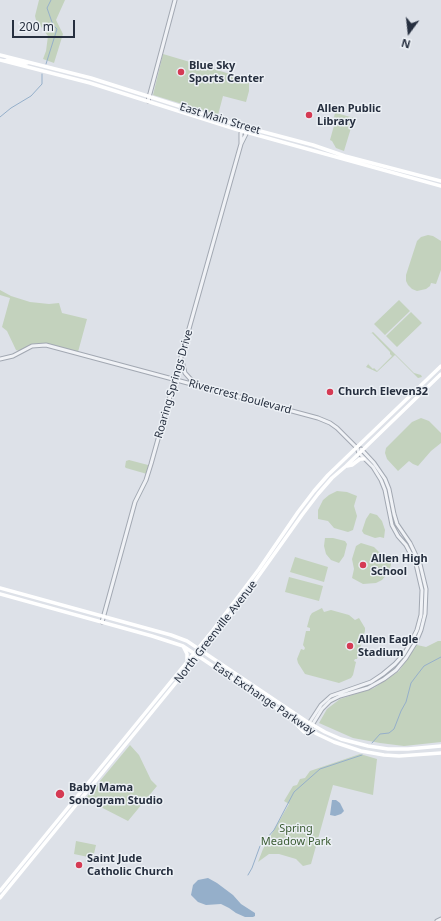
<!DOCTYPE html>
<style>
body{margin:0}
#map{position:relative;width:441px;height:921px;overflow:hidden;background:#dde1e8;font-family:"Noto Sans",sans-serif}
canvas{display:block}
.north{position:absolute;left:389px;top:12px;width:40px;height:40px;-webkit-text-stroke:3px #ecf0f5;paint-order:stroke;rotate:195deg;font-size:11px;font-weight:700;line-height:16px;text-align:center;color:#262f3f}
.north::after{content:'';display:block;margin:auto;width:14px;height:18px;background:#262f3f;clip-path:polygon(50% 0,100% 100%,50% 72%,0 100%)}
.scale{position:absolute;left:12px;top:20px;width:63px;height:18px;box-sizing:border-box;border:2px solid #262f3f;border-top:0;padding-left:5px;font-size:12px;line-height:14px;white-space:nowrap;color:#262f3f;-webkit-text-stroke:3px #ecf0f5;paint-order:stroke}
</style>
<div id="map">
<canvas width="441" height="921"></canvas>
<div class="north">N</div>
<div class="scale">200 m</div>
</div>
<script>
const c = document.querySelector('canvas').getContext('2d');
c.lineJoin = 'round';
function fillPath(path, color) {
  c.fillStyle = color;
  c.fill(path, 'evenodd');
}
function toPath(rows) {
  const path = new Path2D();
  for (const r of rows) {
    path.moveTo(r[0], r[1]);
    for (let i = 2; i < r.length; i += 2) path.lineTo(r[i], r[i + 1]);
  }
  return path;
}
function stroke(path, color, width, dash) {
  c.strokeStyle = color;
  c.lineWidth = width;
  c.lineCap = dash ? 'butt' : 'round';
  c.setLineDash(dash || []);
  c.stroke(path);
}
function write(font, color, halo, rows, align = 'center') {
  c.font = font + ' "Noto Sans",sans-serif';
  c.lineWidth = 3;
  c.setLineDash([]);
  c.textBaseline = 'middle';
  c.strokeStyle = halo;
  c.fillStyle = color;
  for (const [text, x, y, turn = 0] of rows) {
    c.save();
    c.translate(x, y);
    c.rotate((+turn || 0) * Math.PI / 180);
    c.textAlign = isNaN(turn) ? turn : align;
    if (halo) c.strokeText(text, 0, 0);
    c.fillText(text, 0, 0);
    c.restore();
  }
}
fillPath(toPath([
 [39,0,65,0,56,20,63,34,54,63,43,59,46,51,48,36,36,20,35,16],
 [163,54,247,79,249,82,249,91,246,102,223,96,218,115,153,95],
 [335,113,336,113,354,118,344,151,336,148,332,141,330,140,335,122,333,121],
 [428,235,433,236,441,241,441,270,436,284,431,283,430,286,426,289,417,291,412,289,408,285,406,281,406,275,417,241,421,237],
 [0,290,11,296,30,302,49,304,59,303,62,313,87,319,78,352,44,343,32,344,19,351,16,350,7,331,2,327,10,298,0,295],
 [399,300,410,311,385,335,374,324],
 [411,312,422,323,397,347,386,336],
 [373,332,414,373,421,375,422,377,418,378,395,355,377,372,366,367,369,363,368,364,373,369,374,368,377,371,392,356,390,354,390,352,372,333,370,334],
 [421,418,429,421,441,433,441,443,431,451,418,466,413,464,409,461,398,471,387,459,385,453,386,448,412,422],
 [129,460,148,465,149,466,147,474,126,468,125,467,126,461],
 [337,491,347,492,357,496,354,506,357,516,353,530,348,532,334,528,328,521,318,519,318,510,323,500,329,495],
 [370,513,377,515,382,521,385,530,384,538,380,537,375,538,364,534,362,531,366,519],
 [325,538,333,538,345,541,347,544,344,556,339,563,331,560,326,554,324,546],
 [361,543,374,547,381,554,391,557,391,565,388,573,382,580,376,583,363,584,352,578,354,569,352,559,356,546],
 [295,557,328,567,324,582,290,572],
 [289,577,323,586,319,601,285,592],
 [322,608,324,612,331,610,349,615,355,620,359,618,365,628,365,631,361,644,359,643,361,645,357,659,355,659,354,661,356,662,353,675,351,678,339,683,305,674,298,663,297,659,301,649,304,650,305,648,303,645,306,631,310,631,310,628,307,627,310,616,312,613],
 [438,641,441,641,441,742,404,746,380,743,353,738,319,723,327,709,340,699,374,688,399,671,417,645,426,647],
 [130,745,139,755,151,780,157,786,128,821,85,799],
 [360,754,377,759,373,795,333,785,311,864,303,866,296,859,279,854,269,854,258,862,263,849,289,804,284,801,293,786,297,785,300,779,305,778,310,771],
 [76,841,96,845,93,858,74,854]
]), '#c3d2bd');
fillPath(toPath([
 [332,800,336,800,340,803,344,811,341,814,335,816,330,815],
 [208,878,217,883,233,895,241,904,255,913,255,916,253,917,245,917,236,913,229,908,221,904,206,905,198,902,191,895,193,885,198,880]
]), '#95afca');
stroke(toPath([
 [46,64,57,29,53,25,47,8,51,0],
 [0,117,11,108,31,96,42,84,42,74],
 [372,743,380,734,389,733,394,729,401,711,406,702,411,683,417,675,424,666,441,657],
 [248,875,252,868,260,846,274,830,294,792,320,769,362,755]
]), '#95afca', 1);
const tertiary = toPath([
 [148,101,175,0],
 [241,144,246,134,244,131],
 [0,359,13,356,32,346,46,345,318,418,330,423,337,428,357,448,359,453,373,467,381,480,385,490,392,525,398,536,406,545,416,564,422,590,421,615,417,630,411,642,404,654,395,664,383,674,371,682,331,696,321,705,306,728],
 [182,361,185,373,195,384],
 [102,622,135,502,146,480,151,464,230,183,241,144,241,133,244,131],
 [309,730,322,709,330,701,340,696,368,688,384,679,396,670,406,658,416,642,421,630,425,614,426,589,420,564,410,543,397,524,394,514,389,489,385,479,374,463,361,449],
 [437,921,441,919]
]);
stroke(tertiary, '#a2a8b2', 5);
stroke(tertiary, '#f0f2f6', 3);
stroke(toPath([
 [0,55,91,78,245,127,313,145,345,156,441,181],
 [0,60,90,83,235,129,441,186],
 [5,61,8,60,22,63,27,63],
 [347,466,352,465,360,459,364,459],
 [0,588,171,635,187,641,306,721,325,732,341,739,368,746,388,749,408,749,441,746],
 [0,594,152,636,183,646,297,722,317,734,334,742,361,751,384,755,399,756,441,753],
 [183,646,187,654,187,660],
 [297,722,297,725,304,732],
 [0,891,213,630,259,569,298,512,314,491,328,475,441,366],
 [0,898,228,619,302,515,318,494,332,478,346,466,441,374]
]), '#fff', 3.5);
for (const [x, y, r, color] of [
 [181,72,4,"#d53a53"],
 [309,115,4,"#d53a53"],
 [330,392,4,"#d53a53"],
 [363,565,4,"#d53a53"],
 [350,646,4,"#d53a53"],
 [60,794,5,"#d53a53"],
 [79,865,4,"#d53a53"]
]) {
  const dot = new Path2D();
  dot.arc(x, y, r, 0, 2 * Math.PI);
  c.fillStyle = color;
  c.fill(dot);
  stroke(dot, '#ecf0f5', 1.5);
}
write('bold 11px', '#262f3f', '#ecf0f5', [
 ["Blue Sky",189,66],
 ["Sports Center",189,79],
 ["Allen Public",317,109],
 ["Library",317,122],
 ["Church Eleven32",338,392],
 ["Allen High",371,559],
 ["School",371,572],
 ["Allen Eagle",358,640],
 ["Stadium",358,653],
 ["Baby Mama",69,788],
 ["Sonogram Studio",69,801],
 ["Saint Jude",87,859],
 ["Catholic Church",87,872]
], 'left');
write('11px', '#262f3f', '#ecf0f5', [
 ["East Main Street",220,119,17],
 ["Roaring Springs Drive",174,384,-74],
 ["Rivercrest Boulevard",240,397,15],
 ["North Greenville Avenue",216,632,-52],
 ["East Exchange Parkway",264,699,34]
]);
write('11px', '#3a5b32', '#ecf0f5', [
 ["Spring",296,829],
 ["Meadow Park",296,842]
]);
</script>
